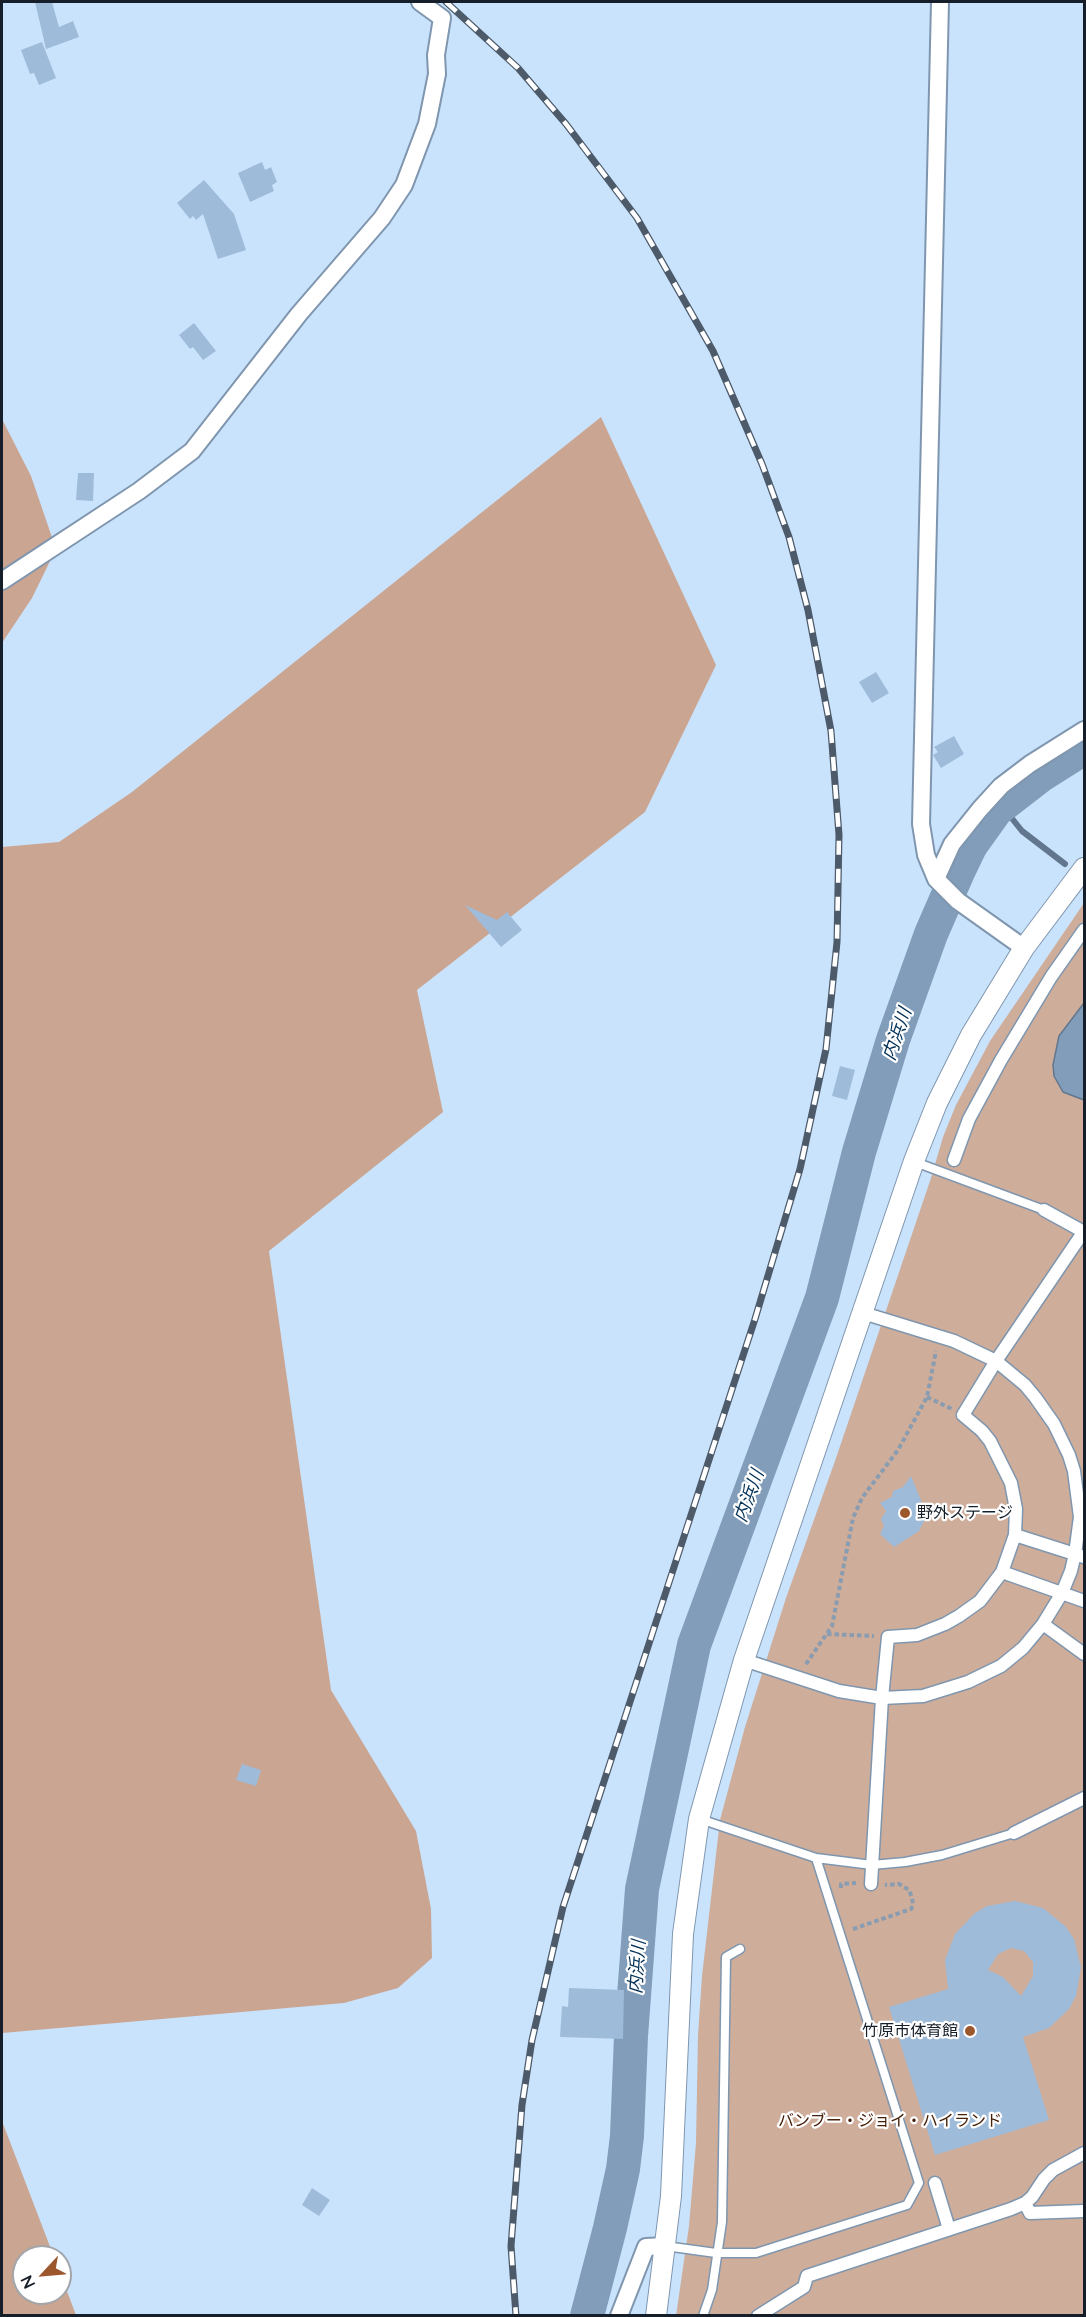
<!DOCTYPE html>
<meta charset="utf-8">
<style>
body{margin:0}
#map{position:relative;width:1086px;height:2317px;overflow:hidden;background:#cae3fd;font-family:Lato,sans-serif}
canvas{display:block}
.frame{position:absolute;inset:0;border:3px solid #161f29;pointer-events:none}
.north{position:absolute;left:12px;top:2245px;width:60px;height:60px;box-sizing:border-box;background:#fff;border:2px solid #a2a5a9;border-radius:50%;rotate:244deg;font-size:16px;font-weight:700;line-height:24px;text-align:center;color:#161f29}
.north::after{content:'';display:block;margin:auto;width:21px;height:27px;background:#9d572d;clip-path:polygon(50% 0,100% 100%,50% 72%,0 100%)}
</style>
<div id="map">
<canvas width="1086" height="2317"></canvas>
<div class="frame"></div>
<div class="north">N</div>
</div>
<script>
const c = document.querySelector('canvas').getContext('2d');
c.lineJoin = 'round';
function fillPath(path, color) {
  c.fillStyle = color;
  c.fill(path, 'evenodd');
}
function toPath(rows) {
  const path = new Path2D();
  for (const r of rows) {
    path.moveTo(r[0], r[1]);
    for (let i = 2; i < r.length; i += 2) path.lineTo(r[i], r[i + 1]);
  }
  return path;
}
function stroke(path, color, width, dash) {
  c.strokeStyle = color;
  c.lineWidth = width;
  c.lineCap = dash ? 'butt' : 'round';
  c.setLineDash(dash || []);
  c.stroke(path);
}
function write(font, color, halo, rows, align = 'center') {
  c.font = font + ' Lato,"Noto Sans JP",sans-serif';
  c.lineWidth = 4.5;
  c.setLineDash([]);
  c.textBaseline = 'middle';
  c.strokeStyle = halo;
  c.fillStyle = color;
  for (const [text, x, y, turn = 0] of rows) {
    c.save();
    c.translate(x, y);
    c.rotate((+turn || 0) * Math.PI / 180);
    c.textAlign = isNaN(turn) ? turn : align;
    if (halo) c.strokeText(text, 0, 0);
    c.fillText(text, 0, 0);
    c.restore();
  }
}
fillPath(toPath([
 [1084,903,1084,2315,676,2316,689,2226,696,2143,698,2035,702,1976,720,1820,745,1727,786,1598,835,1461,931,1178,943,1137,956,1105,990,1041]
]), '#cead9b');
fillPath(toPath([
 [601,417,716,665,645,812,417,990,443,1112,269,1251,331,1690,416,1831,431,1909,432,1958,398,1988,344,2003,2,2033,2,847,59,842,132,792],
 [2,419,31,476,56,549,32,598,2,643],
 [2,2121,54,2257,24,2257,24,2293,60,2293,60,2273,76,2315,2,2315]
]), '#caa591');
const water = toPath([
 [1084,1003,1084,1100,1063,1092,1054,1076,1053,1065,1059,1036,1084,1003]
]);
fillPath(water, '#829dba');
stroke(water, '#62778e', 1.5);
stroke(toPath([
 [1002,806,1022,831,1065,864]
]), '#62778e', 6);
stroke(toPath([
 [587,2316,610,2228,623,2169,627,2136,631,2036,642,1889,694,1645,822,1298,859,1152,893,1040,931,934,958,872,971,845,996,810,1040,776,1084,748]
]), '#829dba', 34);
fillPath(toPath([
 [35,2,52,2,59,27,73,21,79,37,46,49],
 [42,42,56,78,39,85,34,73,30,74,21,50],
 [262,162,265,170,271,167,277,182,272,185,274,191,250,202,238,173],
 [204,180,234,214,246,250,218,259,203,214,196,220,193,216,190,219,177,203],
 [194,323,216,351,203,360,193,347,190,349,179,335],
 [78,473,94,473,93,501,76,500],
 [876,672,889,693,872,703,859,682],
 [954,736,964,754,941,768,933,755,938,752,934,747],
 [465,905,497,920,507,912,522,930,501,947],
 [840,1066,855,1070,847,1100,832,1096],
 [911,1476,927,1515,919,1531,894,1547,880,1534,884,1526,881,1519,886,1511,880,1503,892,1497,893,1491,903,1487],
 [242,1764,261,1770,256,1786,236,1780],
 [1015,1901,1043,1908,1066,1927,1074,1939,1081,1967,1076,1996,1069,2009,1049,2028,1023,2037,1049,2120,935,2155,889,2007,948,1989,945,1960,955,1934,975,1913,987,1906],
 [1011,1948,1024,1951,1033,1962,1033,1976,1021,1996,1003,1977,988,1970,998,1954],
 [569,1988,624,1990,623,2039,560,2037,562,2006,568,2007],
 [312,2188,330,2200,319,2216,302,2205]
]), '#9ebbd9');
const service = toPath([
 [915,1162,1044,1210],
 [700,1819,816,1858,872,1865,905,1862,942,1855,1014,1833],
 [665,2246,716,2253,756,2253,907,2205,919,2183,816,1858],
 [703,2316,712,2290,722,2222,726,1957,740,1949]
]);
const pedestrian = toPath([
 [954,1160,969,1119,1001,1060,1051,977,1084,930],
 [1044,1210,1084,1232],
 [1015,1535,1084,1557],
 [1002,1572,1084,1601],
 [1043,1624,1084,1654],
 [744,1660,839,1691,882,1698,923,1696,968,1682,1001,1666,1023,1648,1043,1624,1062,1593,1071,1571,1075,1554,1080,1517,1074,1471,1069,1455,1054,1424,1035,1397,1025,1385,996,1361,954,1341,863,1313],
 [1014,1833,1084,1798],
 [871,1884,882,1698,888,1637,917,1635,945,1624,959,1616,980,1601,1002,1572,1015,1535,1016,1509,1011,1483,990,1441,982,1431,963,1415,996,1361,1084,1231],
 [935,2183,949,2229],
 [1025,2203,1030,2213,1084,2211],
 [758,2316,804,2287,807,2276,1011,2209,1025,2203,1032,2197,1044,2179,1053,2170,1084,2153]
]);
const minor = toPath([
 [940,2,921,824,926,855,936,879,958,901,1024,948],
 [2,581,139,491,192,451,299,314,382,218,404,185,427,124,437,74,436,55,442,18,420,2],
 [936,879,952,844,980,809,1001,786,1030,764,1084,730],
 [619,2316,646,2247,665,2246]
]);
const tertiary = toPath([
 [656,2316,671,2196,683,1934,699,1819,744,1660,914,1161,937,1103,971,1035,1024,948,1084,868]
]);
stroke(service, '#7f96ae', 11);
stroke(pedestrian, '#7f96ae', 15);
stroke(minor, '#7f96ae', 20);
stroke(tertiary, '#7f96ae', 22);
stroke(toPath([
 [927,1397,952,1409],
 [827,1634,874,1636],
 [806,1664,832,1626,853,1518,862,1498,898,1450,927,1397,936,1351],
 [841,1888,841,1884,856,1883],
 [853,1929,911,1909,913,1905,912,1898,909,1890,899,1884,885,1885]
]), '#899cb0', 4, [4.5, 3]);
stroke(service, '#fff', 8);
stroke(pedestrian, '#fff', 12);
stroke(minor, '#fff', 16);
stroke(tertiary, '#fff', 20);
const rail = toPath([
 [446,2,518,68,566,124,637,218,713,351,762,464,789,537,808,610,831,731,839,835,837,942,826,1049,800,1169,755,1319,563,1907,532,2040,522,2105,511,2246,516,2316]
]);
stroke(rail, '#4d5a69', 7);
stroke(rail, '#fff', 4.5, [14]);
for (const [x, y, r, color] of [
 [905,1513,6,"#9d572d"],
 [970,2031,6,"#9d572d"]
]) {
  const dot = new Path2D();
  dot.arc(x, y, r, 0, 2 * Math.PI);
  c.fillStyle = color;
  c.fill(dot);
  stroke(dot, '#fff', 2);
}
write('16px', '#161f29', '#fff', [
 ["野外ステージ",917,1513],
 ["竹原市体育館",958,2031,"right"]
], 'left');
write('16px', '#462109', '#fff', [
 ["バンブー・ジョイ・ハイランド",890,2121]
]);
write('italic 18px', '#023056', '#fff', [
 ["内浜川",897,1034,-71],
 ["内浜川",749,1496,-70],
 ["内浜川",637,1967,-86]
]);
</script>
